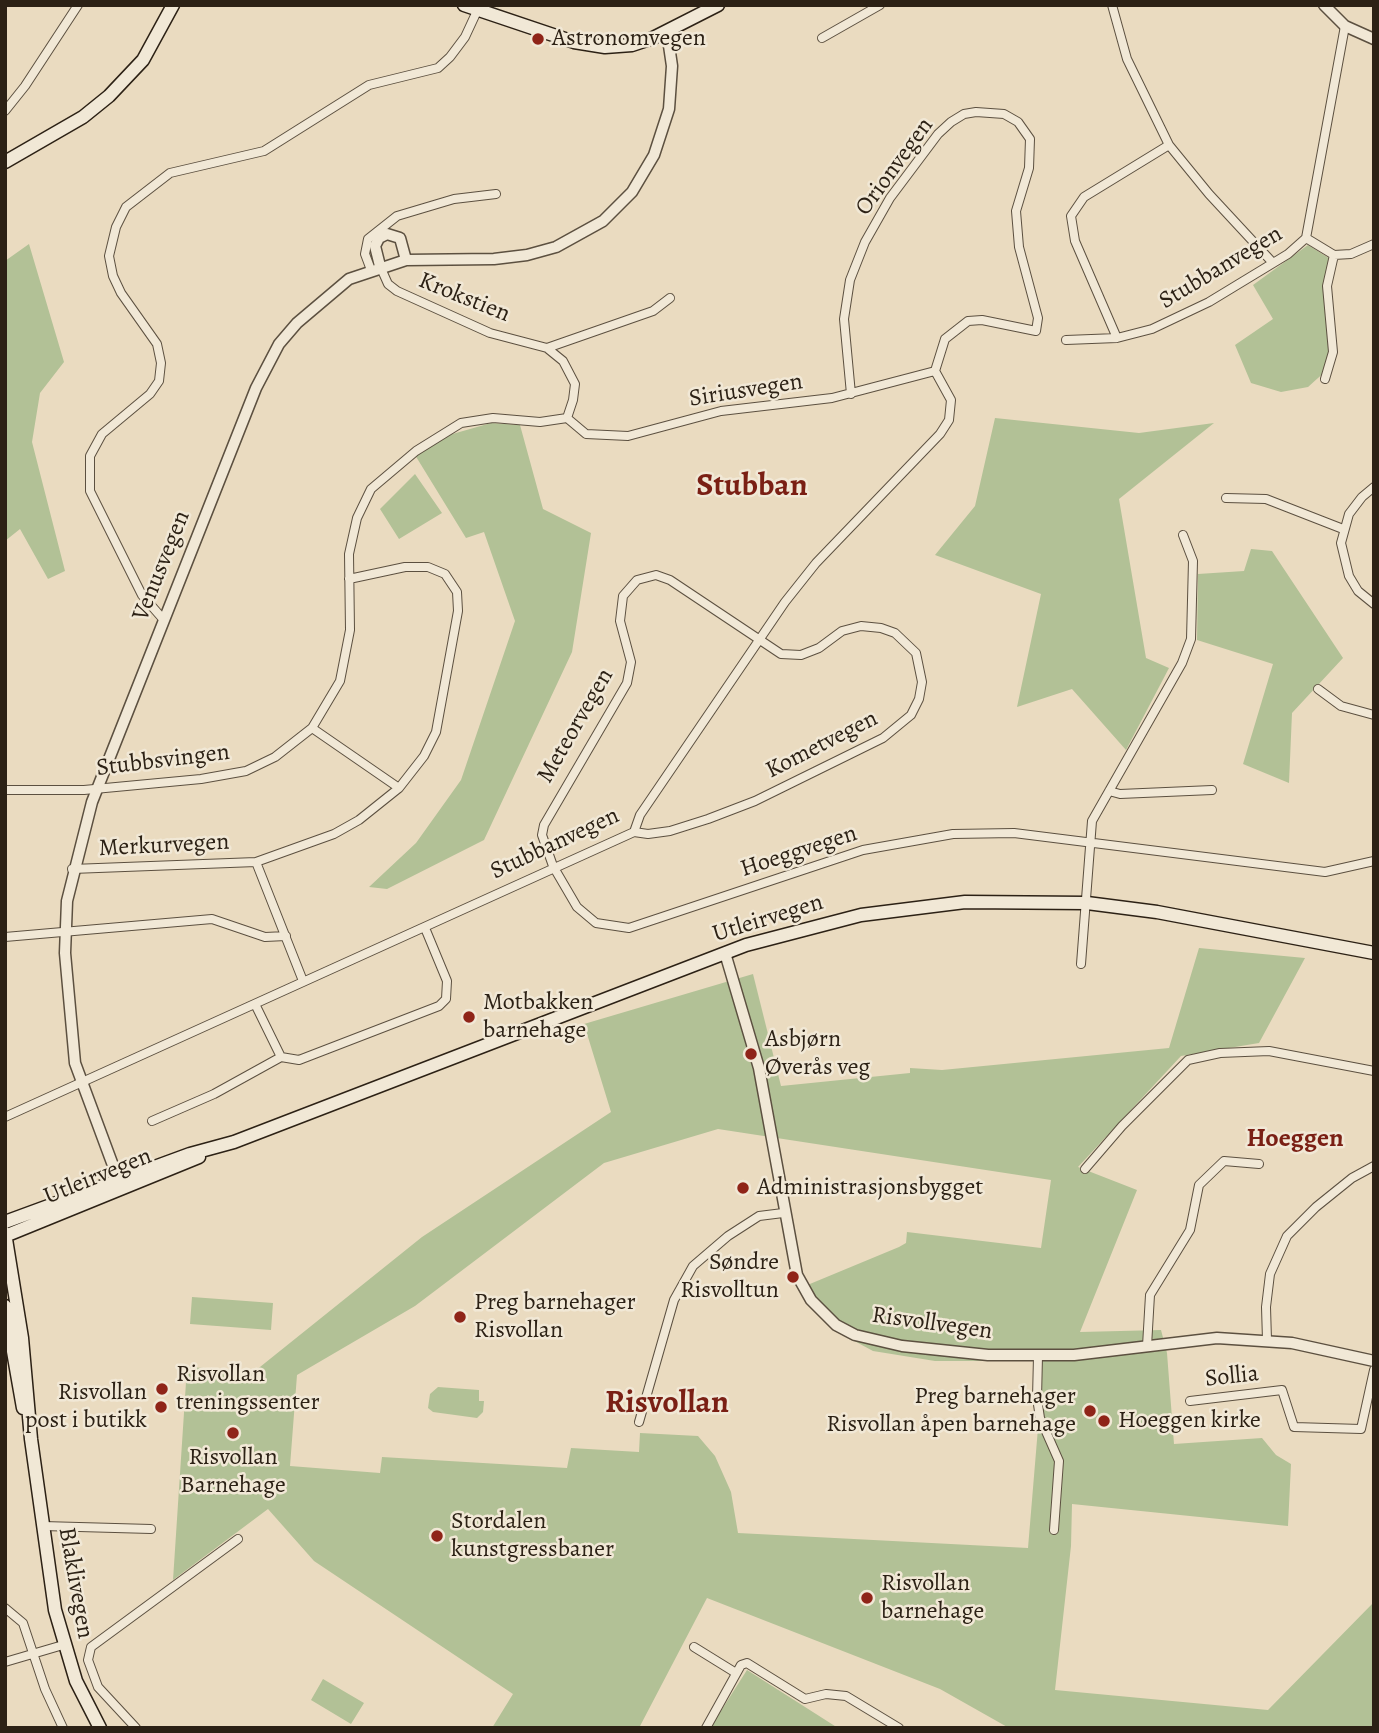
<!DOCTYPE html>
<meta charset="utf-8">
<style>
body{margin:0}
#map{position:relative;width:1379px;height:1733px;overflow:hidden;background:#eadbc0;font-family:Alegreya,serif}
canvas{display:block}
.frame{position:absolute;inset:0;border:7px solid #2c2115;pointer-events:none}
</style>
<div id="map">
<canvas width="1379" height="1733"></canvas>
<div class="frame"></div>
</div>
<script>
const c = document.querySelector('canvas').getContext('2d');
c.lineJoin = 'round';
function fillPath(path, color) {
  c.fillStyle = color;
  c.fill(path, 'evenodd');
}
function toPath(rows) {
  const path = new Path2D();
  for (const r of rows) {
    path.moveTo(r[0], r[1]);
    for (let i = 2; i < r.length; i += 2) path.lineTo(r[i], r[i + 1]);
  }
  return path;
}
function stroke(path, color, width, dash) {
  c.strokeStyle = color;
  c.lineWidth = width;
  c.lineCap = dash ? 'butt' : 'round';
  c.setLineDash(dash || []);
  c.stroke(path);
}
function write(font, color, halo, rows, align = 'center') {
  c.font = font + ' Alegreya,serif';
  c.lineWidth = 5;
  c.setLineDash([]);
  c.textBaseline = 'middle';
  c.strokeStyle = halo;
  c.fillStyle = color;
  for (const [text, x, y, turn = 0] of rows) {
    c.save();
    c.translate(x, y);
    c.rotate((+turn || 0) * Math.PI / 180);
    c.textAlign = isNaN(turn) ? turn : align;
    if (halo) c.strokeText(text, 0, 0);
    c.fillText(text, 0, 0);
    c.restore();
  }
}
fillPath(toPath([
 [29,244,64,362,40,393,32,442,65,571,48,579,20,529,5,541,5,261],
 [1308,245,1332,260,1325,289,1332,347,1328,369,1308,387,1281,392,1251,383,1235,345,1273,319,1253,285],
 [995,418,1139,433,1214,423,1119,499,1146,658,1169,668,1126,750,1072,689,1017,707,1041,594,935,555,975,506],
 [491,423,520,425,543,509,591,533,572,652,484,840,387,889,369,887,416,843,461,780,515,621,484,532,466,538,415,455,449,435],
 [415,474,442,513,399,539,380,509],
 [1251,549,1272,551,1343,658,1292,713,1289,783,1243,764,1273,664,1197,640,1198,574,1244,571],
 [1199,948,1305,958,1259,1043,1181,1056,1078,1167,1137,1190,1080,1332,1161,1330,1167,1353,1174,1444,1262,1438,1276,1455,1291,1464,1288,1526,1072,1504,1071,1546,1055,1690,1268,1710,1374,1602,1374,1728,1009,1728,940,1689,707,1598,639,1728,492,1728,513,1694,314,1561,268,1509,173,1580,187,1367,255,1371,422,1237,611,1112,584,1024,753,974,781,1086,910,1073,910,1068,942,1070,1169,1048],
 [718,1129,1051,1180,1041,1248,907,1232,906,1243,899,1247,805,1286,834,1330,873,1351,935,1361,1036,1361,1039,1416,1028,1548,738,1533,731,1492,715,1456,698,1436,640,1433,639,1452,571,1448,567,1468,382,1457,380,1473,290,1466,297,1375,415,1306,604,1163],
 [192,1297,273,1303,271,1330,190,1324],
 [438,1387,479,1390,479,1401,484,1401,483,1412,477,1418,433,1412,428,1408,430,1394],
 [747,1670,838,1728,710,1728],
 [323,1679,364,1703,351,1724,311,1700]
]), '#b2c196');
const minor = toPath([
 [1112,5,1127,59,1169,145,1209,194,1273,263],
 [822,38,880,5],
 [5,111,25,86,78,5],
 [1306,238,1334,255,1351,254,1374,244],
 [371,270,365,254,368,239,397,216,454,199,496,194],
 [1117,338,1075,241,1071,216,1084,197,1169,145],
 [1066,340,1117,338,1152,329,1209,302,1288,254,1306,238,1345,26],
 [547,348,653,311,670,298],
 [1325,379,1333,352,1327,286,1334,255],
 [851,394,844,319,850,280,865,242,890,198,938,134,951,122,964,114,976,112,1004,114,1018,122,1030,139,1029,168,1016,211,1019,247,1038,318,1036,331,982,320,968,321,945,339,935,371],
 [567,418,586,434,628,436,721,411,832,398,935,371],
 [1374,487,1362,497,1349,514,1341,543,1349,576,1358,591,1374,604],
 [1226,498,1266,499,1343,529],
 [163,619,142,595,90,491,90,456,102,434,150,394,159,381,161,363,157,344,121,293,113,276,109,256,116,227,126,207,170,173,264,151,369,85,438,68,450,57,465,37,478,9],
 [1318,689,1341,706,1374,715],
 [312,728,399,788],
 [5,790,84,790,201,779,246,771,275,757,312,728,340,681,350,630,349,554,357,518,371,489,416,451,461,423,493,418,540,422,567,418,573,400,575,384,563,361,547,348,490,333,397,291,388,284,380,266],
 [1109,791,1120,794,1212,790],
 [634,832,648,834,670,831,708,819,755,801,883,738,911,715,919,699,922,682,916,653,895,633,881,628,861,626,842,631,819,648,801,655,781,654,670,580,656,575,637,580,623,596,620,621,631,662,627,683,544,825,542,835,553,866,577,907,596,923,629,928,863,850,953,834,1014,833,1325,872,1374,861],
 [256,862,303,981],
 [72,869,256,862,334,834,359,820,399,788,424,756,436,732,458,611,457,592,445,574,428,567,405,567,349,579],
 [5,937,212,919,265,937,286,936],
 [1081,964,1092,821,1182,663,1191,639,1193,561,1183,535],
 [255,1004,281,1057,299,1060,439,1006,446,999,447,981,425,928],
 [5,1117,634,832,640,815,785,602,816,563,940,434,949,420,951,400,935,371],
 [152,1121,214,1094,281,1057],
 [1085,1169,1122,1126,1188,1060,1220,1053,1269,1051,1374,1071],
 [1267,1340,1266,1307,1270,1274,1287,1236,1316,1207,1352,1178,1374,1166],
 [1147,1346,1150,1295,1190,1230,1199,1185,1224,1161,1259,1164],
 [1038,1356,1037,1398,1040,1418,1059,1461,1054,1530],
 [1190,1401,1282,1390,1294,1427,1361,1429,1374,1370],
 [639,1422,674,1300,693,1266,728,1236,759,1216,783,1213],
 [43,1526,151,1529],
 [5,1608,23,1623,45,1689,63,1728],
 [694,1647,736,1673],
 [5,1662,63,1645],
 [136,1728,98,1687,88,1660,91,1647,238,1539],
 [706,1728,741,1665,747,1663,805,1699,826,1694,846,1696,899,1728]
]);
const tertiary = toPath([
 [1324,5,1345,26,1374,39],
 [380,266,375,246,379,238,387,234,400,238,406,260],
 [725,953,759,1068,797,1275,811,1300,836,1325,855,1335,902,1346,988,1355,1074,1355,1217,1338,1292,1343,1374,1361],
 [121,1187,75,1063,65,953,67,901,92,802,256,388,279,344,297,323,349,279,406,260,494,259,527,255,556,247,603,221,632,192,654,155,669,109,672,66,667,32]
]);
const secondary = toPath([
 [464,5,574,42,605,47,632,45,653,38,718,5],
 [5,162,83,117,109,96,143,60,173,5],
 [5,1222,190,1154,234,1142,746,945,861,915,965,902,1087,903,1157,912,1374,953],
 [5,1233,22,1338,31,1439,55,1610,76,1681,100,1728],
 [5,1236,199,1157],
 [5,1306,23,1408]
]);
stroke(minor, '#5c5040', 10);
stroke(tertiary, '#5c5040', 13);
stroke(secondary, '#2c2115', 15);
stroke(minor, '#f1e8d6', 8);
stroke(tertiary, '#f1e8d6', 10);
stroke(secondary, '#f1e8d6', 12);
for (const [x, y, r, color] of [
 [538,39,7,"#8f2418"],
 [469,1017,7,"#8f2418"],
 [751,1054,7,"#8f2418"],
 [743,1188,7,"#8f2418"],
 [793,1277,7,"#8f2418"],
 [460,1317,7,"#8f2418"],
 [162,1389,7,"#8f2418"],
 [161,1407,7,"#8f2418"],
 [1090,1411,7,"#8f2418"],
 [1104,1421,7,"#8f2418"],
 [233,1433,7,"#8f2418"],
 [437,1536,7,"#8f2418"],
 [867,1598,7,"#8f2418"]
]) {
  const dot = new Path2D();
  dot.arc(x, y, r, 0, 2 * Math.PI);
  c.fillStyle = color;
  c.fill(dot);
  stroke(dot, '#f1e8d6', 2.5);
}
write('24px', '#2c2115', '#f1e8d6', [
 ["Astronomvegen",552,39],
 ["Motbakken",483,1003],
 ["barnehage",483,1031],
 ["Asbjørn",765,1040],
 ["Øverås veg",765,1068],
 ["Administrasjonsbygget",757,1188],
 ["Søndre",779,1263,"right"],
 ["Risvolltun",779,1291,"right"],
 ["Preg barnehager",474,1303],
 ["Risvollan",474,1331],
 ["Risvollan",176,1375],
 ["treningssenter",176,1403],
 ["Risvollan",147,1393,"right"],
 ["post i butikk",147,1421,"right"],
 ["Preg barnehager",1076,1397,"right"],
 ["Risvollan åpen barnehage",1076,1425,"right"],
 ["Hoeggen kirke",1118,1421],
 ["Risvollan",233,1458,"center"],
 ["Barnehage",233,1486,"center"],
 ["Stordalen",451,1522],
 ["kunstgressbaner",451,1550],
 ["Risvollan",881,1584],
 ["barnehage",881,1612]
], 'left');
write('24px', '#2c2115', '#f1e8d6', [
 ["Orionvegen",895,167,-54],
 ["Stubbanvegen",1221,268,-31],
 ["Krokstien",464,298,22],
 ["Siriusvegen",746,391,-9],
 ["Venusvegen",162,566,-68],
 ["Meteorvegen",576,726,-60],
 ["Kometvegen",822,745,-27],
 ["Stubbsvingen",163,761,-7],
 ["Stubbanvegen",555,844,-25],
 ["Merkurvegen",164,846,-3],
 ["Hoeggvegen",799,852,-18],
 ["Utleirvegen",768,919,-17],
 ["Utleirvegen",98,1177,-22],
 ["Risvollvegen",932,1324,8],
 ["Sollia",1232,1377,-6],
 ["Blaklivegen",75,1583,80]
]);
write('bold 26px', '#7a1f14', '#f1e8d6', [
 ["Hoeggen",1295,1140]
]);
write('bold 32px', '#7a1f14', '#f1e8d6', [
 ["Stubban",752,487],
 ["Risvollan",667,1404]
]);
</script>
